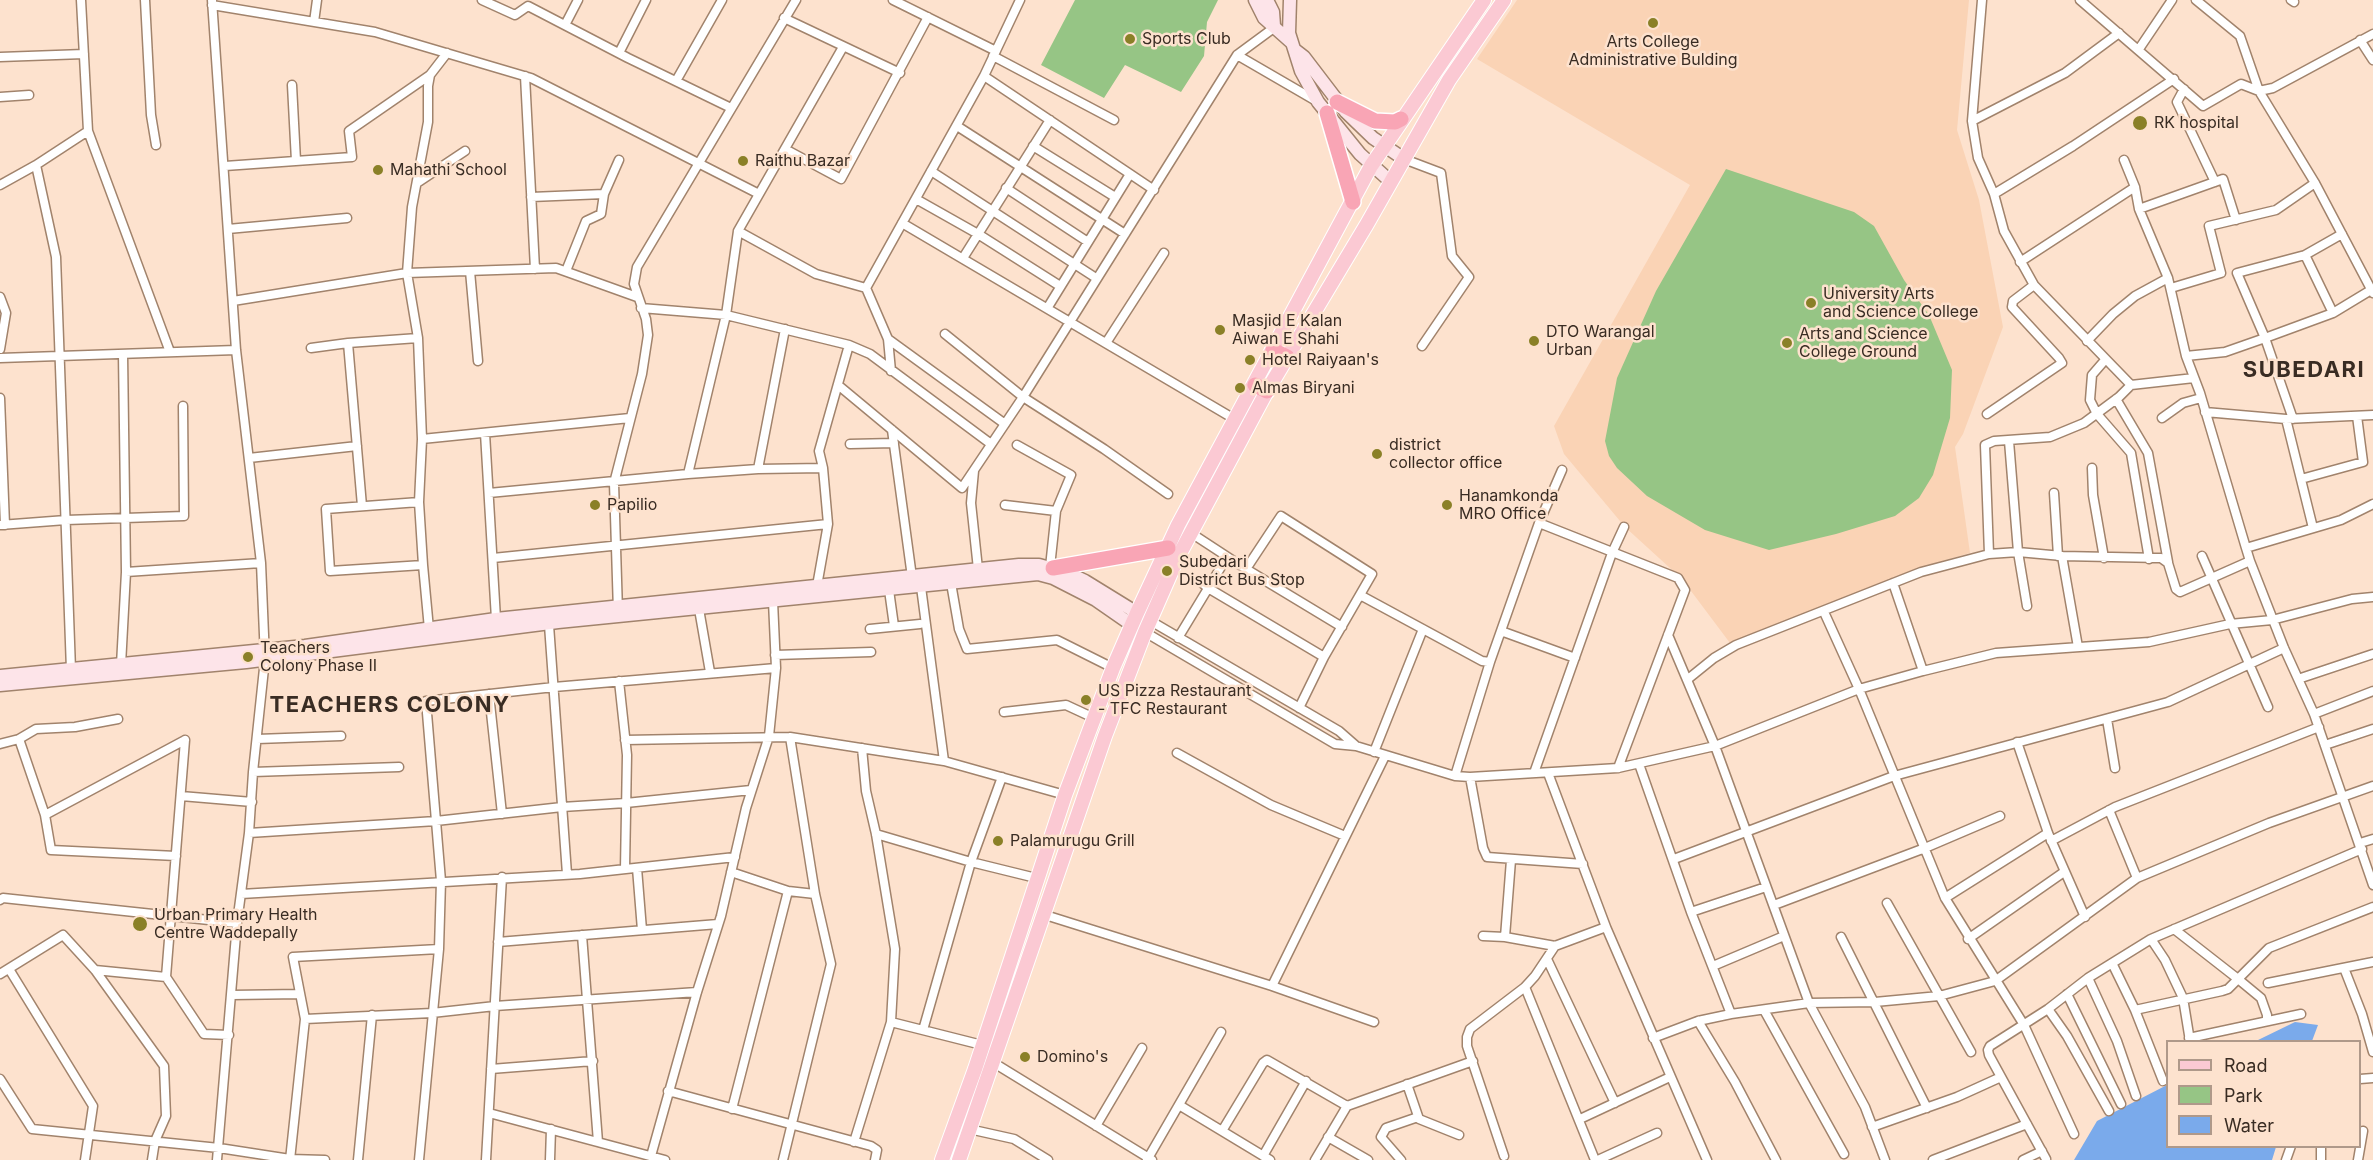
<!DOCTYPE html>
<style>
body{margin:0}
#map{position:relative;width:2373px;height:1160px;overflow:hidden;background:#fde2ce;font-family:Inter,sans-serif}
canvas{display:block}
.legend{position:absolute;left:2166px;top:1040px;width:195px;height:108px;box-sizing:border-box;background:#fde2ce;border:2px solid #af998a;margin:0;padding:8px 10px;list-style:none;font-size:18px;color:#392c23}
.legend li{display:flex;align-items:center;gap:12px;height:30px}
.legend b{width:30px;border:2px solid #af998a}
</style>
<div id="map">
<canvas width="2373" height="1160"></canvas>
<ul class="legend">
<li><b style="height:8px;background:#fbc9d3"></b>Road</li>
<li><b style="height:16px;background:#96c585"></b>Park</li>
<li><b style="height:16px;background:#7aaaeb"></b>Water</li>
</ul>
</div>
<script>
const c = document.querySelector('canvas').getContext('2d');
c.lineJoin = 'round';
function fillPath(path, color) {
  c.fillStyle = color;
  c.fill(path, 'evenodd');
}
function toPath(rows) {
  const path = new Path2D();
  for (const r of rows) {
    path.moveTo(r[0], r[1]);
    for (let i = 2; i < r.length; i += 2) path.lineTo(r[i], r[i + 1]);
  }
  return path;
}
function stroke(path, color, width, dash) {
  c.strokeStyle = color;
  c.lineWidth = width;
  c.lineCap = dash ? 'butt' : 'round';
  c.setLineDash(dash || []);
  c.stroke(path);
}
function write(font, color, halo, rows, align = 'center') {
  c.font = font + ' Inter,sans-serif';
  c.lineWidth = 5;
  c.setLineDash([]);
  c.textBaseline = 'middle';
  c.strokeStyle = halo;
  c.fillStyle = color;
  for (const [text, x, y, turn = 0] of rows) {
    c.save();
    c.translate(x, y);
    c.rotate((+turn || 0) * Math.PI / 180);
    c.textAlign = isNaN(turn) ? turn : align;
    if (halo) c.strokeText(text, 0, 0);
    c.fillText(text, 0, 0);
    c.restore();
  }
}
fillPath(toPath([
 [1517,0,1969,0,1957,130,1979,200,2003,327,1963,434,1955,447,1970,553,1929,565,1893,583,1733,647,1682,579,1625,527,1564,454,1554,426,1690,185,1477,59]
]), '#fad3b5');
fillPath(toPath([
 [1075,0,1218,0,1207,22,1204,56,1181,92,1125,65,1104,98,1041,65],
 [1726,169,1854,212,1874,226,1904,280,1929,315,1952,370,1950,418,1933,475,1919,498,1895,516,1836,534,1769,550,1705,530,1647,496,1617,468,1609,456,1605,441,1617,378,1656,291]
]), '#96c585');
fillPath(toPath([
 [2295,1022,2318,1025,2312,1041,2256,1041],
 [2167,1085,2168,1146,2276,1147,2272,1160,2074,1160,2097,1121]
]), '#7aaaeb');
const street = toPath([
 [81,0,88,131,170,352],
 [145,0,151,115,156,145],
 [212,0,236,350,261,563,265,659,253,772,249,833,237,923,217,1160],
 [482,0,515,15,528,6,628,58,731,108],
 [893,0,996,51],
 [2080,0,2203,106,2241,84,2259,91,2315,183,2373,293],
 [2196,0,2240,36,2259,91,2273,88,2373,34],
 [2291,0,2294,2],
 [212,5,375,32,531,78,759,194],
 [784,18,900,73],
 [314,22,317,0],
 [565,25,578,0],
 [2360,40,2373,60],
 [2139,49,2172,0],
 [619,53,646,0],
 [1237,55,1318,102],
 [993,56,1114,120],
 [0,57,84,54],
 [525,76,535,269],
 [984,76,1154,190],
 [676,81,722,0],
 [292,85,296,161],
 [2184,89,2177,102,2215,182],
 [0,97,29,95],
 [1972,121,1982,0],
 [957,126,1125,234],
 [1033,146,1115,197],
 [785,149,841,179,928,17],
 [1404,159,1441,173,1452,256,1469,277,1422,346],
 [2124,160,2135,187,2139,209,2168,278,2186,356],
 [36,165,88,131],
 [225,166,352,157,349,131,430,75],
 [931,171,1096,278],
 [417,183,465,151],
 [0,185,36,165,56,257,71,670],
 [1006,188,1088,242],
 [1994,194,1978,158,1972,121,2065,73,2119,33],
 [531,197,604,194,619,160],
 [916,199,978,234,1060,286],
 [2139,209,2223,179,2236,220],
 [902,223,1236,420],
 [228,229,347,218],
 [738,231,816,274,866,288,984,76,1020,0],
 [2305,255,2342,234],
 [963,258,1050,120],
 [2020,262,2135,187],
 [470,271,478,361],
 [566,271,586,221,601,214,604,194],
 [866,288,888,339,891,371],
 [2171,288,2221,273,2209,226,2276,210,2315,183],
 [0,297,6,313,0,349],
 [233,301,407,273,556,268,637,297],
 [1048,307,1130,174],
 [641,308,726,315,849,345,870,354,991,444],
 [2333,313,2371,290],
 [945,334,1023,397,1104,449,1168,494],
 [418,338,422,439],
 [888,339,1005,424],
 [2087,341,2113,314,2135,296,2168,278],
 [348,343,362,506],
 [1106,343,1164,253],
 [311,348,348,343,418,338,407,273,412,207,428,122,428,86,430,75,447,53],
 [0,358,236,350],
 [2105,360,2092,375,2090,400,2097,414,2131,453,2149,559],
 [838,385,962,488,1023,397,1237,55,1275,27],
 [2131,385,2034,285,2004,231,1994,194,2073,146,2174,79],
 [0,398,5,525],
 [2116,399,2148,453,2168,562],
 [2205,412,2286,419,2373,415],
 [1987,414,2062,363,2059,358,2012,307,2013,301,2034,285],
 [2162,418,2183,403,2201,398],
 [2286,419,2313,528],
 [892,430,912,577],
 [485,433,496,619],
 [2009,441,2018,552,2027,606],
 [850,444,894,443],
 [1017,445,1071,475,1056,511],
 [249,458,357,446],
 [2092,468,2093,495,2104,558],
 [758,469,785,329],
 [974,471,971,503,978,569],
 [688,474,726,315,738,231,843,47],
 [2301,479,2363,462,2357,416],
 [489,493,688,474,758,469,823,468,819,451,849,345],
 [2054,493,2058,556],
 [419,502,326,509,330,571,423,565,429,629],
 [1005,505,1056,511,1050,567],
 [1539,523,1678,578,1685,590,1618,768],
 [0,525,66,520,184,516,183,406],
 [1191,533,1246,569,1342,627],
 [2246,548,2200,393,2186,356,2225,352,2265,338,2333,313,2305,255,2237,273,2265,338,2293,419],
 [1989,554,1985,445,1994,441,2050,437,2084,423,2119,397,2131,385,2194,378],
 [2062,556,2078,647],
 [2202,556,2268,707],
 [493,558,828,524],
 [2250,561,2246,548,2341,520,2373,504],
 [423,565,419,502,422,439,630,418],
 [1246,569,1281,516,1372,574,1324,657,1299,708],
 [126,572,261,563],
 [1201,582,1208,588,1324,657],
 [951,583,959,629,967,649,1057,640,1113,668],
 [1893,583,1923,671],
 [817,586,828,524,823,468],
 [921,587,944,761],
 [889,590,894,626],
 [1360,595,1482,661,1490,662],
 [699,609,710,672],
 [618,612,614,483,642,374,648,335,646,319,634,284,637,267,796,0],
 [1824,612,1859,689,1945,898,2024,1025,2074,1134],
 [1137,613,1339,731,1355,745],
 [549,625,567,874],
 [870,629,920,624],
 [1143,631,1335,744,1356,746,1455,776,1470,777,1618,768,1715,746,1859,689,1923,671,1996,653,2149,642,2230,624,2272,620,2352,599,2373,597],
 [1501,631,1575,658],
 [1668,635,1715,746,1809,1003,1865,1107,1885,1160],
 [1178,638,1227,557],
 [775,655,871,652],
 [121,665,126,572,123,354],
 [1688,679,1714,658,1736,645,1921,572,1989,554,2018,552,2062,556,2161,558,2168,563,2176,589,2180,592,2250,561,2284,648,2314,714,2373,885],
 [2298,679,2373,654],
 [619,681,627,755,625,869],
 [489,694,502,814],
 [1004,712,1066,705,1094,718],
 [2314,714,2373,691],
 [2107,719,2115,768],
 [19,739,36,729,75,727,118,719],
 [257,739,341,736],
 [625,740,790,737,944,761,1065,795],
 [2017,742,2048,833,2085,917],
 [0,744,19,739,45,815,51,850,176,856],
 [2325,745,2373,729],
 [862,748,866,791,876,834,895,949,891,1022],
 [1374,752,1423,629],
 [1177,753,1271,805,1345,836],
 [1639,764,1691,912,1731,1014],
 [253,772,399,767],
 [1534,773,1612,553,1624,527],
 [1548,773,1606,927,1707,1160],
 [1455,776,1490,662,1539,523,1562,470],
 [1470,777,1483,848,1487,857,1583,864],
 [181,796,252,802],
 [2109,810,2137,878],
 [45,815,185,740],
 [249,833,436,821,562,807,626,803,751,790],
 [876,834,971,862,1036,878],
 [2051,841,2115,807,2319,727],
 [2360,843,2373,839],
 [1674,859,1894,776,2168,702,2284,648],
 [1511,860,1505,937,1555,946,1606,927],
 [637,868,642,930],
 [731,872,788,891,815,894],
 [241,894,580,874,735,857],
 [1945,898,2048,833],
 [0,900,3,898,237,923],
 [1887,903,1971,1052],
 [1774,905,1925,848,2000,816],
 [1691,912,1766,887],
 [1042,914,1272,986,1374,1022],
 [582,935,598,1142],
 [1483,936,1505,937],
 [1841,937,1927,1108],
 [1968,939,2064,872],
 [2151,939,2165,960,2183,998,2190,1041],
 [498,942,718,924],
 [1547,959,1615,1103],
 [2112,963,2135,1010,2163,1081],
 [1713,966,1784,936],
 [2344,968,2362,1014,2373,1052],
 [9,969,93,1106,85,1160],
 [95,970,166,977,204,1034,229,1035],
 [0,974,63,935,95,970,164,1066,166,1116,155,1141,152,1160],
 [166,977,185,740],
 [2088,978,2117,1041,2136,1096],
 [2268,983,2373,962],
 [1272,986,1385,756],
 [1525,987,1595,1160],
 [2067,994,2121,1104],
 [232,995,300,994],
 [2048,1009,2067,1036,2109,1111],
 [1764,1010,1844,1154],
 [2135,1010,2222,991,2228,989,2238,979,2174,929],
 [305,1019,432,1013,495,1006,697,992],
 [1698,1021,1735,1082,1776,1160],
 [2267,1021,2267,1015,2261,998,2238,979,2269,948,2373,907],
 [923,1030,971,862,1002,777],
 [1653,1038,1698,1021,1731,1014,1809,1003,1875,1002,1939,996,1995,981,2137,878,2269,823,2373,786],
 [2189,1038,2301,1014],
 [994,1063,1152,1160],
 [491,1069,593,1061],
 [0,1079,32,1129,219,1148,290,1159,325,1160],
 [2360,1079,2373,1078],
 [1407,1084,1419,1119,1459,1135],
 [668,1091,871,1146,877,1150,875,1160],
 [1179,1105,1270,1160],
 [732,1109,788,891],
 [489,1113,665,1160],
 [1580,1119,1670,1077],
 [1096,1126,1142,1048],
 [1872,1127,1957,1097,2001,1077],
 [969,1129,1014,1139,1048,1160],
 [1222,1131,1263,1063,1267,1060,1347,1106],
 [1328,1137,1368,1160],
 [854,1142,891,1022,982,1045],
 [2321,1146,2321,1160],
 [651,1156,697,992,721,916,746,808,769,736,776,668,773,601],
 [1263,1156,1306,1081],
 [1504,1156,1467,1046,1467,1037,1470,1029,1525,987,1535,976,1555,946],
 [2046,1159,1989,1055,1988,1050,1990,1046,2048,1009,2088,978,2151,939,2362,849],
 [290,1160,305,1019,293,957,439,949],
 [358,1160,372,1015],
 [419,1160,439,949,441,881,426,701,554,687,776,668],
 [486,1160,502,877],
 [550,1160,551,1129],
 [783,1160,831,964,815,894,790,737],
 [1147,1160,1221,1032],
 [1315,1160,1347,1106,1473,1061],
 [1401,1160,1381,1137,1386,1128,1418,1117],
 [1598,1160,1657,1133],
 [1933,1160,2027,1124],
 [2023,1160,2042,1151],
 [2286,1160,2291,1146],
 [2358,1160,2363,1131]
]);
const secondary = toPath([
 [1255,0,1264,18,1291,42],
 [1267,0,1273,12,1274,26],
 [1290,0,1289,33,1301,71,1318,102,1360,154,1390,181],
 [1295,50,1304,57,1346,112,1373,138,1404,159],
 [0,676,305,646,496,619,1019,565,1039,565,1068,573,1085,581,1137,613],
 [0,685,246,662,558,622,1038,574,1053,578,1096,600,1132,625]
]);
const primary = toPath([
 [942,1160,975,1069,1065,795,1113,668,1137,613,1178,525,1371,166,1484,0],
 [959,1160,1105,736,1145,632,1177,559,1267,391,1367,224,1449,80,1504,0]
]);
const highway = toPath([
 [1337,102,1375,121,1395,122,1401,119],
 [1327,113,1353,202],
 [1273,350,1287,357],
 [1255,385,1267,391],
 [1053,568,1168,548]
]);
stroke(street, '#a1836c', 11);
stroke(secondary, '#a1836c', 15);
stroke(primary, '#fff', 16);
stroke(highway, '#fff', 18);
stroke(street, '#fff', 8);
stroke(secondary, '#fde4e9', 12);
stroke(primary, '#fbc9d3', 14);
stroke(highway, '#f9a5b5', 15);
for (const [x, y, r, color] of [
 [1653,23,6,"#8a8027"],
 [1130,39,6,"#8a8027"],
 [2140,123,8,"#8a8027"],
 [743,161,6,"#8a8027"],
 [378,170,6,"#8a8027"],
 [1811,303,6,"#8a8027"],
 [1220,330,6,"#8a8027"],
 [1534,341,6,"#8a8027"],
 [1787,343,6,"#8a8027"],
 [1250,360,6,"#8a8027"],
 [1240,388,6,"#8a8027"],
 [1377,454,6,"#8a8027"],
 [595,505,6,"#8a8027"],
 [1447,505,6,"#8a8027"],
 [1167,571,6,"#8a8027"],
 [248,657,6,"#8a8027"],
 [1086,700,6,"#8a8027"],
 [998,841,6,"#8a8027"],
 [140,924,8,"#8a8027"],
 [1025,1057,6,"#8a8027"]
]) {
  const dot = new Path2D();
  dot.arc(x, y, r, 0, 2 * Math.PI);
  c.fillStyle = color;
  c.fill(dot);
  stroke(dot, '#fde2ce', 2);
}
write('16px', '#392c23', '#fde2ce', [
 ["Sports Club",1142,39],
 ["Arts College",1653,42,"center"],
 ["Administrative Bulding",1653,60,"center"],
 ["RK hospital",2154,123],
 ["Raithu Bazar",755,161],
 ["Mahathi School",390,170],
 ["University Arts",1823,294],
 ["and Science College",1823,312],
 ["Masjid E Kalan",1232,321],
 ["Aiwan E Shahi",1232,339],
 ["DTO Warangal",1546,332],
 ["Urban",1546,350],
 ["Arts and Science",1799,334],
 ["College Ground",1799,352],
 ["Hotel Raiyaan's",1262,360],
 ["Almas Biryani",1252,388],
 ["district",1389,445],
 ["collector office",1389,463],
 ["Hanamkonda",1459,496],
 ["MRO Office",1459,514],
 ["Papilio",607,505],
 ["Subedari",1179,562],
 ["District Bus Stop",1179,580],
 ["Teachers",260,648],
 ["Colony Phase II",260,666],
 ["US Pizza Restaurant",1098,691],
 ["- TFC Restaurant",1098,709],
 ["Palamurugu Grill",1010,841],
 ["Urban Primary Health",154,915],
 ["Centre Waddepally",154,933],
 ["Domino's",1037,1057]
], 'left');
c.letterSpacing = '1.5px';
write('bold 22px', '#392c23', '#fde2ce', [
 ["SUBEDARI",2304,370],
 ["TEACHERS COLONY",390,705]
]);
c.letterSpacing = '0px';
</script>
